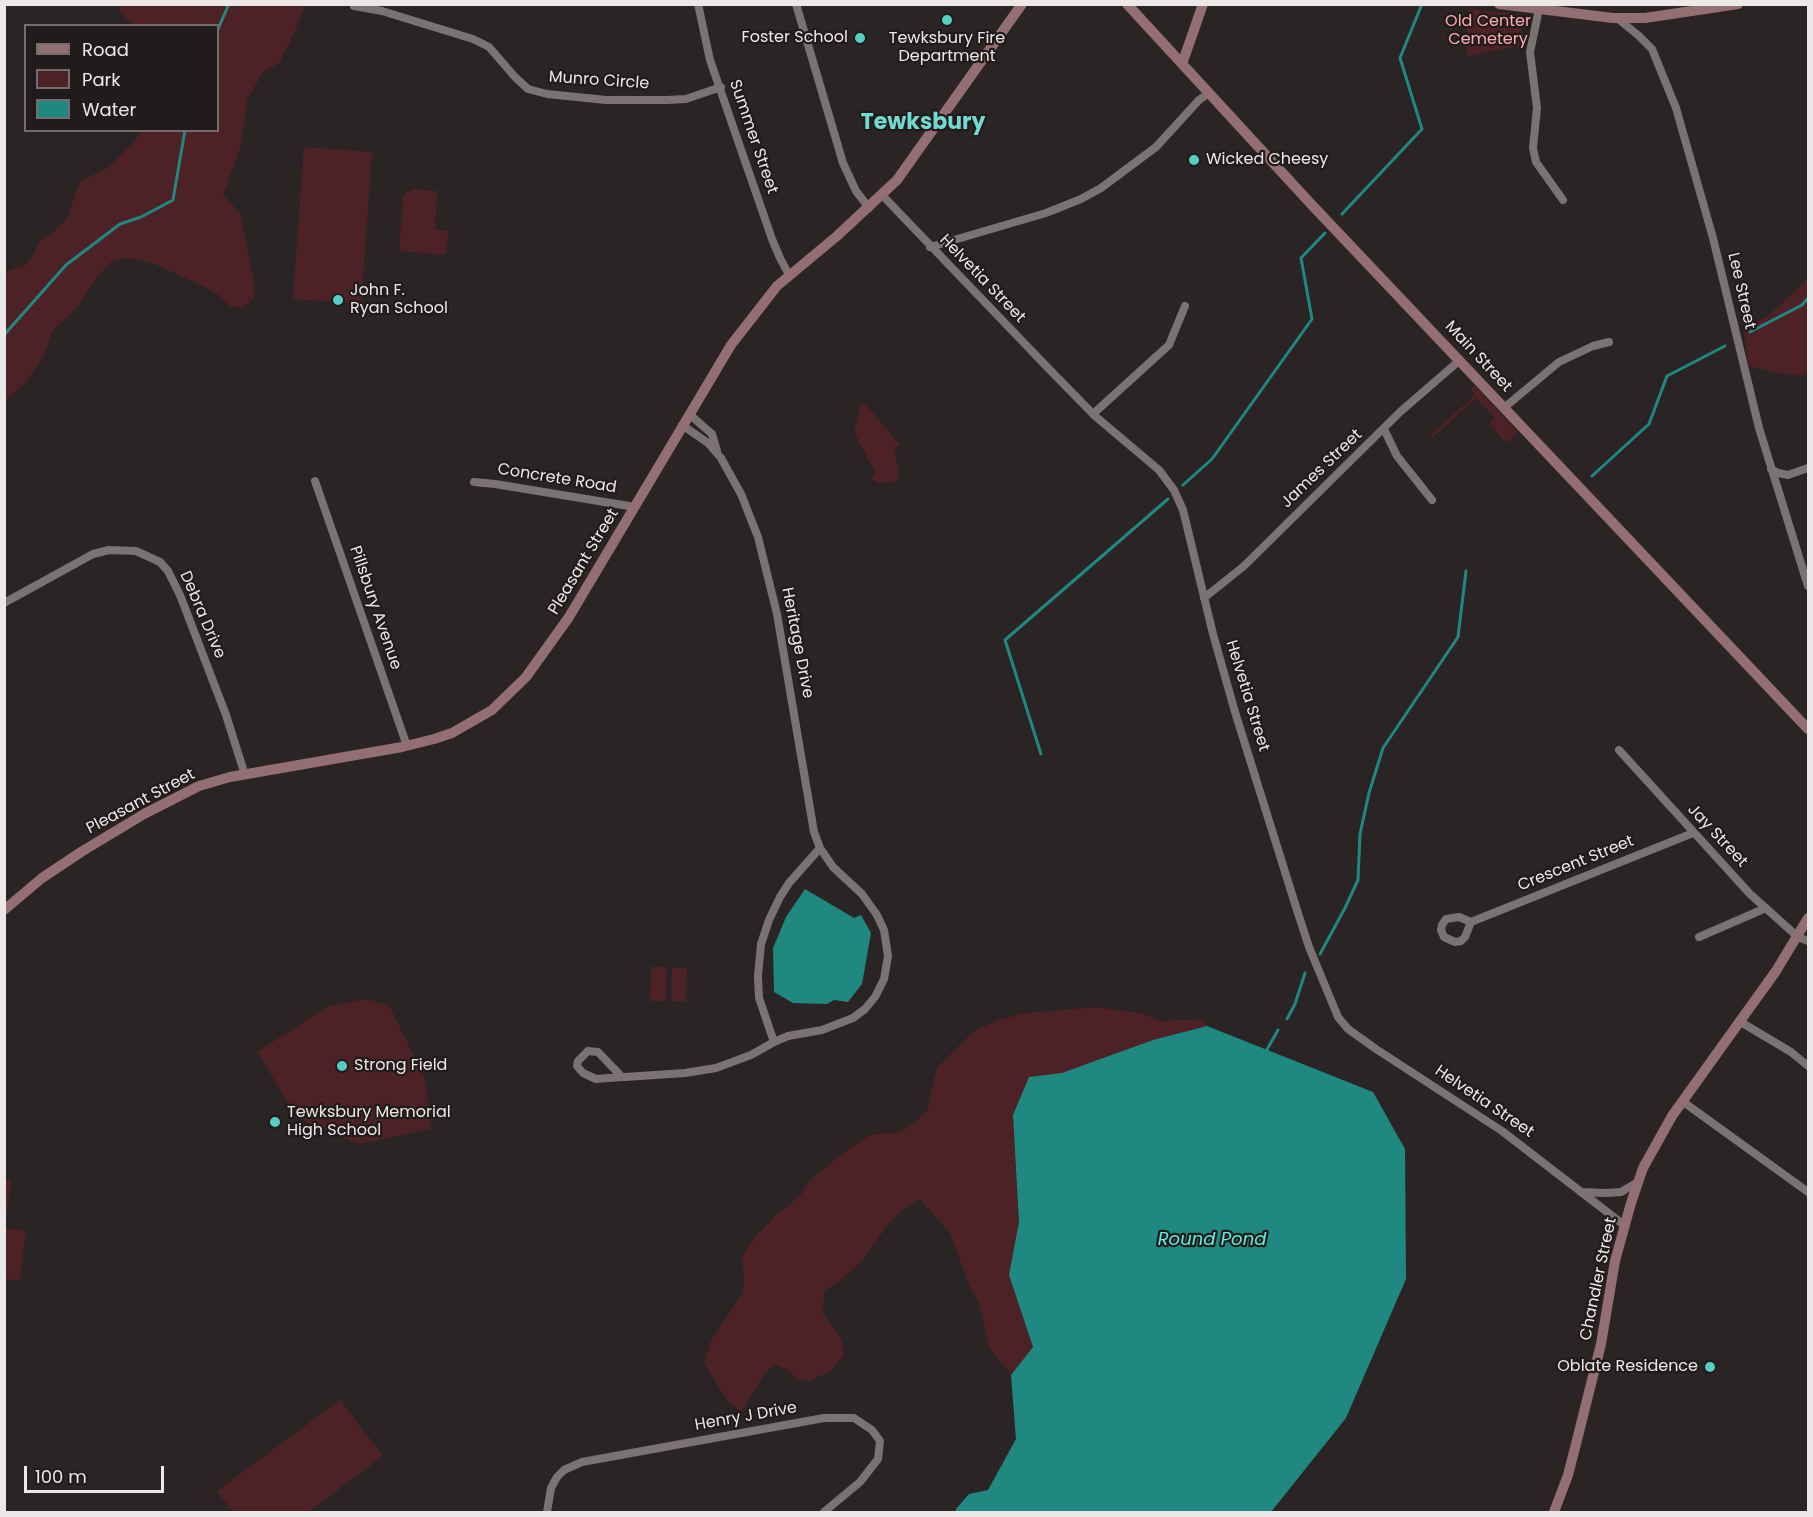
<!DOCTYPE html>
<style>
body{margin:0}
#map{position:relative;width:1813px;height:1517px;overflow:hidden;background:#2b2425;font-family:Poppins,sans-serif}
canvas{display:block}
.frame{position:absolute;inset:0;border:6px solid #ede8e8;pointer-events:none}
.legend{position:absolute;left:24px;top:24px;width:195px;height:108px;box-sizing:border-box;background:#221b1b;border:2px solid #736d6d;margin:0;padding:8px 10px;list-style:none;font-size:18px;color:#ede8e8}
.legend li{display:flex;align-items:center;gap:12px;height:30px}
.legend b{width:30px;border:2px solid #736d6d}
.scale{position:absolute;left:24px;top:1466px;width:140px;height:27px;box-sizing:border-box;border:3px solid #ede8e8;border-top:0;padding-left:8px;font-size:18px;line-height:21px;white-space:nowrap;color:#ede8e8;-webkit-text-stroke:4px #221b1b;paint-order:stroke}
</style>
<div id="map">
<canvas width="1813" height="1517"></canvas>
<div class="frame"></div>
<ul class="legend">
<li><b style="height:8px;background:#936f74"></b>Road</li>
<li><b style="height:16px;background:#4c2227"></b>Park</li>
<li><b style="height:16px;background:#1f8881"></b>Water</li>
</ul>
<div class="scale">100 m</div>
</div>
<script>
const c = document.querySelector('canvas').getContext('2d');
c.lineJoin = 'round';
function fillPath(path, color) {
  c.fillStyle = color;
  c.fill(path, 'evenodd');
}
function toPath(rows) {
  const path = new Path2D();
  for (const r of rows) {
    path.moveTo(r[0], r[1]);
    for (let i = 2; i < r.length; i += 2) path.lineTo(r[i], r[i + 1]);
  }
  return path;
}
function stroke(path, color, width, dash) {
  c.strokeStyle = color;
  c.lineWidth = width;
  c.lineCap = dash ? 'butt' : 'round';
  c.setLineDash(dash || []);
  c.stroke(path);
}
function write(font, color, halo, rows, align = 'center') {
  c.font = font + ' Poppins,sans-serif';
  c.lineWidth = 4.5;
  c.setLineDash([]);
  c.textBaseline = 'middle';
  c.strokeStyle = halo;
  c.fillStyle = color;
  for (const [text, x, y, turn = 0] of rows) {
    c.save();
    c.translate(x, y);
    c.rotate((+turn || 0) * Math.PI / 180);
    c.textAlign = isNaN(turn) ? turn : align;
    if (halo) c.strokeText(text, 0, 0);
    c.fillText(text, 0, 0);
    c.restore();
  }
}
fillPath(toPath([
 [118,5,305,5,295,32,279,63,264,71,247,99,241,145,223,195,240,213,254,282,254,298,242,308,229,306,220,296,207,288,157,265,139,259,123,258,112,261,96,279,79,305,53,330,44,355,26,382,5,401,5,275,10,270,24,266,33,255,40,241,54,232,67,218,75,194,81,181,109,167,135,141,141,131,218,130,218,26,133,25,121,13],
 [1468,9,1522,15,1520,46,1466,56],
 [304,147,372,152,361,304,293,299],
 [414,189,437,191,435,229,448,231,446,255,399,251,403,197,407,192],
 [1808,275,1808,372,1802,376,1773,372,1749,366,1743,327,1768,316,1807,280],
 [1472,386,1476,387,1516,430,1517,433,1507,443,1489,424,1495,418,1476,398,1433,437,1432,437,1431,435,1475,395,1471,389],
 [861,405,866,405,900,445,894,448,900,477,893,482,877,482,871,478,876,474,854,432],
 [651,967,666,967,666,1001,650,1001],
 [672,968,687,968,686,1002,671,1001],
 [365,999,389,1005,425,1079,431,1129,359,1144,298,1118,257,1052,329,1006],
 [1096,1007,1144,1014,1161,1021,1203,1019,1207,1026,1153,1040,1033,1347,1011,1375,989,1347,979,1302,970,1287,950,1233,920,1199,905,1208,889,1223,862,1261,837,1283,824,1291,823,1313,842,1340,843,1356,831,1371,809,1381,798,1379,786,1369,775,1365,765,1373,741,1412,727,1400,704,1363,711,1341,743,1292,744,1275,742,1256,756,1236,775,1216,800,1196,810,1180,843,1153,870,1135,900,1132,915,1122,928,1109,934,1078,938,1067,973,1032,997,1020,1027,1013],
 [5,1179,11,1179,5,1228,26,1231,20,1281,5,1279],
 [340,1400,383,1456,308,1512,233,1512,217,1491]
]), '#4c2227');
fillPath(toPath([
 [805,889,854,918,861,915,871,933,862,984,848,1002,834,1000,827,1004,793,1003,774,992,773,948,786,917],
 [1207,1026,1373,1092,1405,1149,1406,1279,1346,1418,1271,1512,956,1512,956,1509,969,1494,988,1490,1016,1439,1011,1375,1033,1347,1009,1275,1019,1222,1013,1115,1029,1077,1062,1073,1153,1040]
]), '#1f8881');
stroke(toPath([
 [218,29,229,4],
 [1342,214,1422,129,1400,58,1422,4],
 [1750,332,1802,305,1808,298],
 [4,335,66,265,120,224,141,217,173,200,185,130],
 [1592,476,1649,424,1667,376,1725,346],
 [1183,485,1212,459,1312,319,1301,258,1325,233],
 [1041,754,1005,640,1168,499],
 [1320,954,1345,908,1358,880,1360,834,1369,793,1383,748,1458,637,1466,571],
 [1287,1019,1295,1004,1305,973],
 [1265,1053,1278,1030]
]), '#1f8881', 3);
stroke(toPath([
 [698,4,710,60,772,239,780,258,789,275],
 [796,4,843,163,856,191,869,208],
 [354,6,382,11,473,39,489,47,515,77,528,89,547,94,606,100,667,100,686,99,721,87],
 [1539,9,1530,52,1537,108,1533,148,1536,162,1563,200],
 [1617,18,1639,36,1652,49,1676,108,1713,238,1759,428,1808,586],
 [882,195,1049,369,1095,416,1159,470,1174,490,1183,510,1213,634,1235,712,1296,907,1309,947,1338,1017,1348,1029,1376,1049,1502,1131,1624,1225],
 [930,247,1046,213,1081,199,1101,188,1156,147,1199,100,1209,93],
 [1505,407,1559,362,1593,346,1609,342],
 [689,414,712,434,717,451],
 [1093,414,1169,345,1185,306],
 [682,425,708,443,721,458,741,494,758,537,777,614,814,832,820,848,789,883,780,897,769,920,761,944,758,976,759,998,774,1042,788,1036,822,1030,853,1018,865,1009,875,997,884,979,888,956,884,930,877,915,862,894,833,867,820,848],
 [1384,429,1397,456,1432,500],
 [1771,469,1778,473,1788,475,1808,468],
 [315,481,407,746],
 [474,482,495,484,635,507],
 [1204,598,1244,566,1400,412,1460,360],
 [4,603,93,554,109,550,136,551,160,562,168,571,180,595,226,715,245,775],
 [1619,750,1750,894,1798,937,1808,941],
 [1471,922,1465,937,1461,941,1455,942,1444,937,1441,930,1442,925,1446,919,1459,917,1471,922,1693,833],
 [1699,937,1766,908],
 [1739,1021,1791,1052,1808,1066],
 [588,1051,598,1052,622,1077,596,1079,583,1073,577,1066,578,1061,588,1051],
 [625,1077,685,1073,716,1068,751,1055,774,1042],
 [1682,1101,1808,1192],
 [1581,1192,1606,1193,1621,1192,1638,1182],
 [547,1512,551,1488,557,1477,564,1470,582,1462,824,1418,854,1418,872,1430,880,1441,878,1459,860,1482,824,1512]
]), '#7b7273', 8);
stroke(toPath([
 [1127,4,1311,204,1808,729],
 [1499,4,1613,18,1645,18,1738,4],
 [1182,64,1203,4],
 [4,910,42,878,81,852,144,814,199,786,230,777,402,747,434,739,452,733,492,710,526,677,569,617,731,345,777,286,837,236,897,180,1022,4],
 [1554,1512,1568,1475,1577,1440,1601,1344,1615,1261,1631,1203,1643,1168,1672,1116,1776,971,1808,918]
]), '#936f74', 10);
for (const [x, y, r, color] of [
 [947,20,6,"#56cec4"],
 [860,38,6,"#56cec4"],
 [1194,160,6,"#56cec4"],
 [338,300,6,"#56cec4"],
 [342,1066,6,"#56cec4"],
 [275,1122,6,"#56cec4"],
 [1710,1367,6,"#56cec4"]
]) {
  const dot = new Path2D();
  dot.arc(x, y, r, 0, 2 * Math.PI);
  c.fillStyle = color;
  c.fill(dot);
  stroke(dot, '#221b1b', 2);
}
write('16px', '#feacb4', '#221b1b', [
 ["Old Center",1488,22],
 ["Cemetery",1488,40]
]);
write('16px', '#ede8e8', '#221b1b', [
 ["Foster School",848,38,"right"],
 ["Tewksbury Fire",947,39,"center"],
 ["Department",947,57,"center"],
 ["Wicked Cheesy",1206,160],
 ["John F.",350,291],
 ["Ryan School",350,309],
 ["Strong Field",354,1066],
 ["Tewksbury Memorial",287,1113],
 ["High School",287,1131],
 ["Oblate Residence",1698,1367,"right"]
], 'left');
write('16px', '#ede8e8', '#221b1b', [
 ["Munro Circle",599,81,4],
 ["Summer Street",753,137,71],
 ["Helvetia Street",982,279,46],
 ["Lee Street",1741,291,77],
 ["Main Street",1478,357,47],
 ["James Street",1322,469,-44],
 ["Concrete Road",557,479,9],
 ["Pleasant Street",584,562,-59],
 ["Pillsbury Avenue",375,608,71],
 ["Debra Drive",202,615,67],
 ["Heritage Drive",797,643,79],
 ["Helvetia Street",1247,696,73],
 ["Pleasant Street",141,802,-28],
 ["Jay Street",1717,836,47],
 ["Crescent Street",1576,864,-22],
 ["Helvetia Street",1484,1102,34],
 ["Chandler Street",1599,1279,-78],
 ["Henry J Drive",746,1417,-10]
]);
write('italic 18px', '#60ece0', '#221b1b', [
 ["Round Pond",1212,1240]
]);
write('bold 22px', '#71dbd1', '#221b1b', [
 ["Tewksbury",923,123]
]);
</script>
